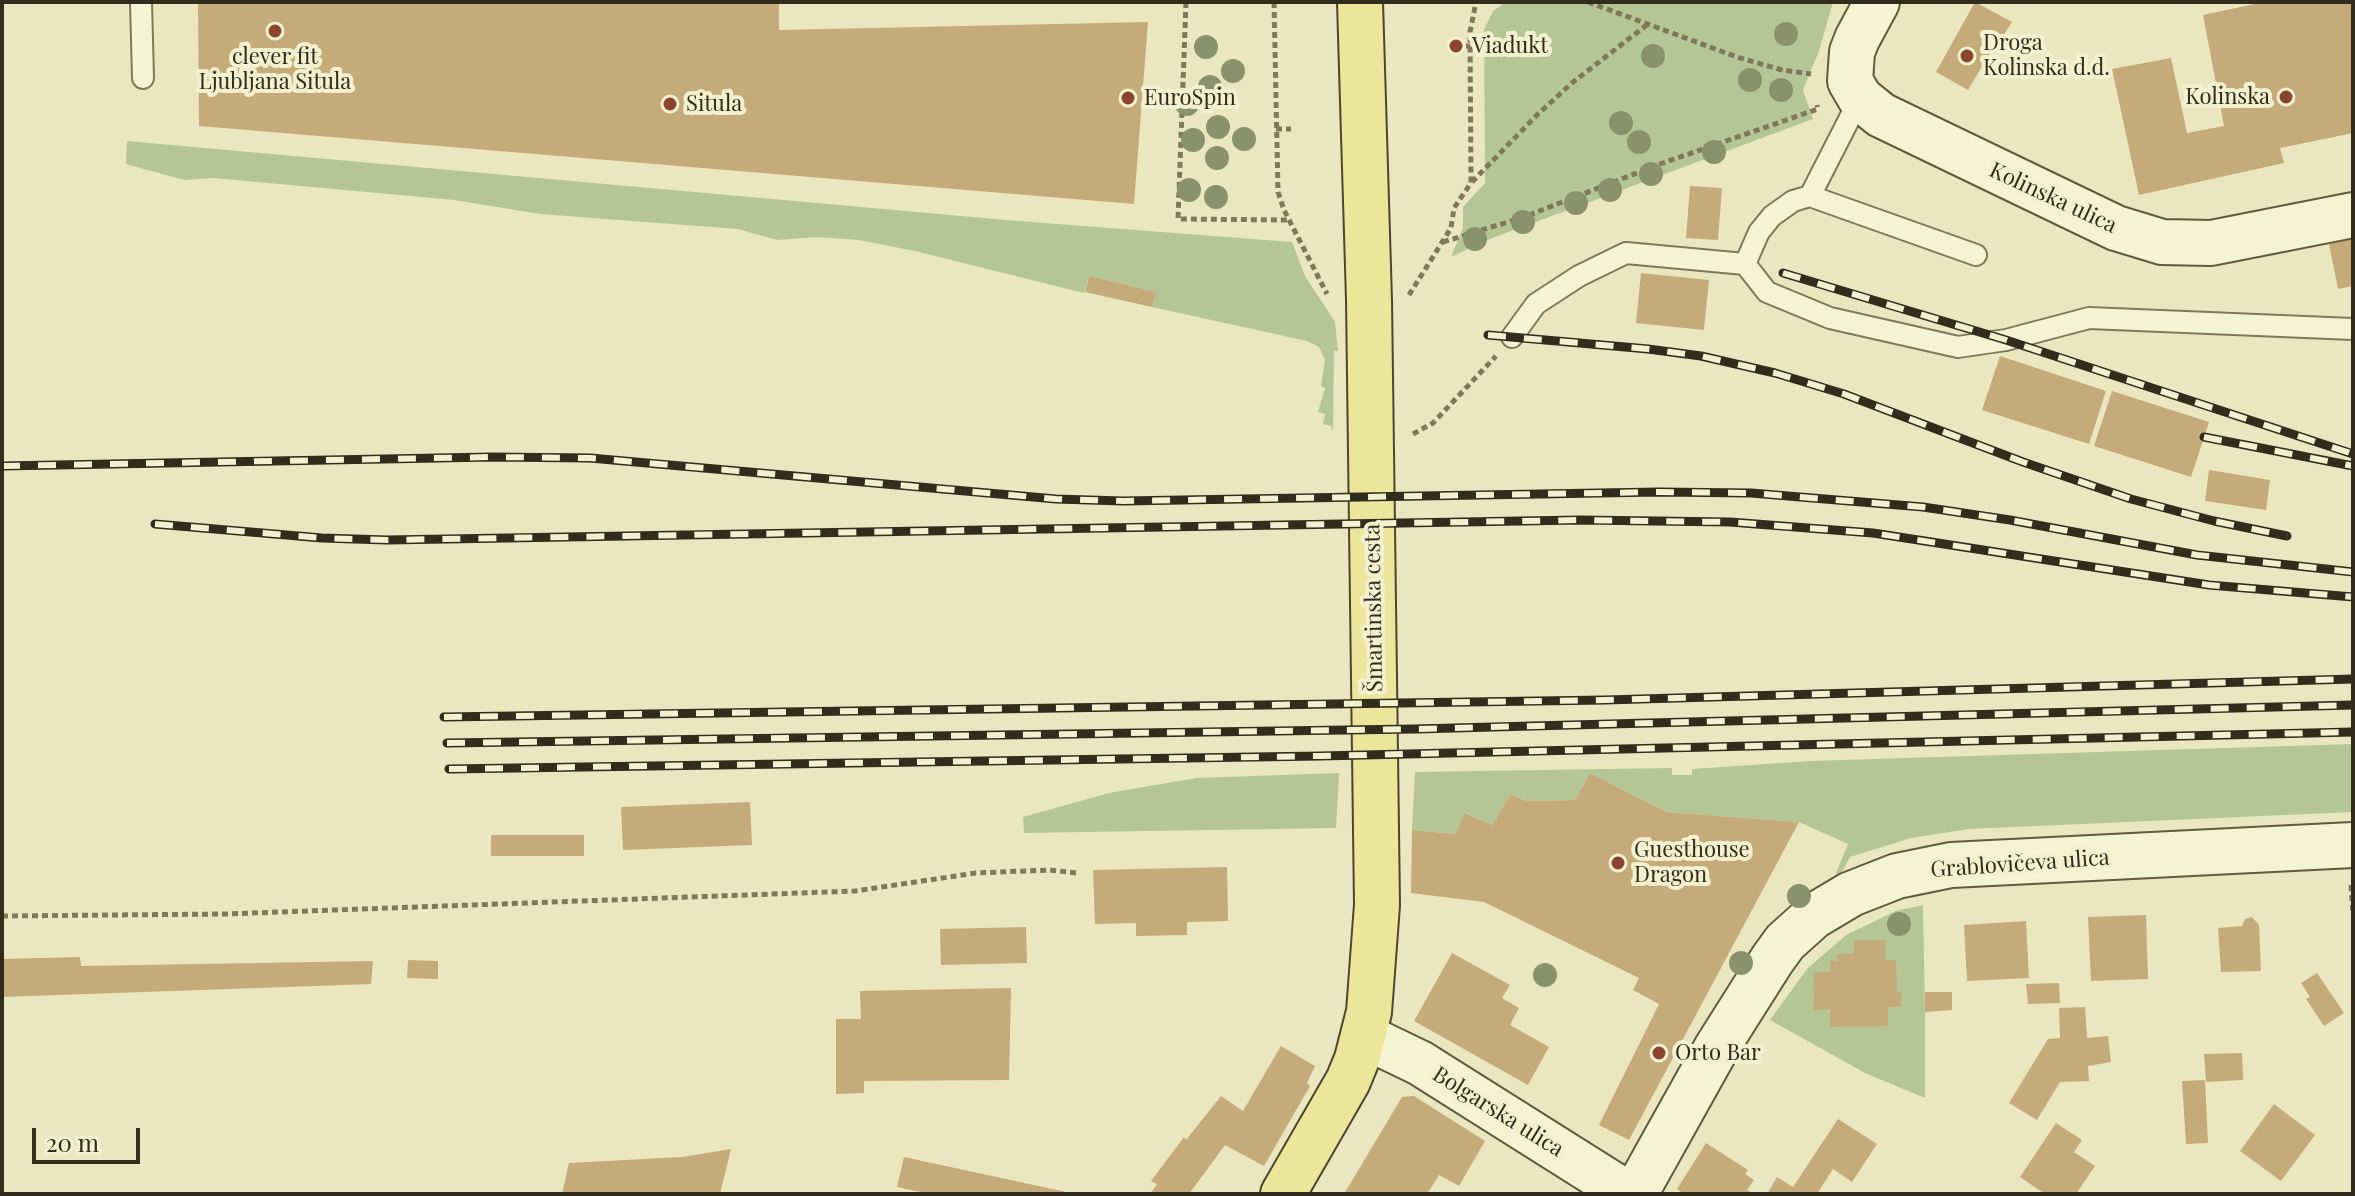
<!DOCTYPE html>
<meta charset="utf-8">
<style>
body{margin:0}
#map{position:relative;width:2355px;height:1196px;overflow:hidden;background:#eae7c0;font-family:"Playfair Display",serif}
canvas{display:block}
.frame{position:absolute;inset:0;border:4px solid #322c1d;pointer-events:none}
.scale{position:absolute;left:32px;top:1128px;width:108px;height:36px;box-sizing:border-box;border:4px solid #322c1d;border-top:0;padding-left:10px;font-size:24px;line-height:28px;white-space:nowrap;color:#322c1d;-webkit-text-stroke:6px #f2f0cf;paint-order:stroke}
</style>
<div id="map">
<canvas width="2355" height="1196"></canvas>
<div class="frame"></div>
<div class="scale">20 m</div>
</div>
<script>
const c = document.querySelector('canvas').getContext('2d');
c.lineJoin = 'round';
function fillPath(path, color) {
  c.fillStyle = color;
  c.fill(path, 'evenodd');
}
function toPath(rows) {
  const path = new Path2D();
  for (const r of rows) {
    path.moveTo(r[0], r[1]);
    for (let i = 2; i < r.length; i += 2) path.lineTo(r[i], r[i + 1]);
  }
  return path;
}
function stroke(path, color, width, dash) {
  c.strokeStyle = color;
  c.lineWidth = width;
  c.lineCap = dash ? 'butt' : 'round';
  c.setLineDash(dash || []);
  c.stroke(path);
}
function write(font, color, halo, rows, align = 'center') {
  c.font = font + ' "Playfair Display",serif';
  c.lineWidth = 8;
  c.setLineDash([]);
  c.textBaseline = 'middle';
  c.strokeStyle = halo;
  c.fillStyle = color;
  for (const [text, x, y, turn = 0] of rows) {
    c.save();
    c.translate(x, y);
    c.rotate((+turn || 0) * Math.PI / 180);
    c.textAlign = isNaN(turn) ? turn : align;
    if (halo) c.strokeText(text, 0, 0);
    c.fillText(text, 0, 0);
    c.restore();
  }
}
fillPath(toPath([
 [1506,2,1833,2,1819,51,1803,90,1813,119,1490,239,1451,257,1463,228,1463,207,1485,183,1484,30,1493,11],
 [127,141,1006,220,1292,242,1305,276,1335,322,1338,351,1334,351,1333,431,1331,426,1323,424,1325,414,1318,412,1325,388,1321,386,1325,360,1319,347,1307,341,1152,307,1155,292,1089,276,1084,293,915,251,859,240,817,237,777,240,738,229,540,214,454,200,213,178,184,180,126,164],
 [2353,744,2353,812,1969,829,1911,838,1850,857,1839,877,1836,873,1848,844,1799,822,1666,812,1590,773,1575,800,1526,801,1511,794,1492,825,1466,813,1455,834,1412,830,1415,772,1672,768,1672,775,1692,775,1692,769,1810,761],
 [1339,773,1336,828,1024,833,1023,817,1109,793,1196,778],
 [1923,905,1925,1012,1925,1098,1865,1073,1770,1020,1807,969,1846,935,1896,911]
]), '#b4c695');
fillPath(toPath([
 [198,2,779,2,779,30,1148,22,1134,204,199,126],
 [1975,2,2012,22,2001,39,1999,38,1968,90,1936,72],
 [2264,2,2353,2,2353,133,2280,148,2284,163,2139,195,2112,69,2171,58,2187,133,2224,126,2203,15],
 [1690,186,1722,188,1718,240,1686,238],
 [2353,239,2353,286,2338,289,2329,244],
 [1641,273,1709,280,1704,330,1636,323],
 [1089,276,1156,292,1152,307,1085,292],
 [2000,356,2106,391,2089,444,1982,410],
 [2112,391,2209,422,2191,477,2094,446],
 [2209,470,2270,480,2266,510,2205,501],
 [1590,773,1666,812,1799,822,1629,1140,1599,1125,1659,1004,1633,990,1639,978,1484,902,1411,893,1412,830,1455,834,1465,813,1492,825,1511,794,1526,801,1575,800],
 [750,802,752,845,623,850,621,807],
 [491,835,584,835,584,856,491,856],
 [1227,867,1228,921,1187,922,1187,935,1136,936,1136,923,1095,924,1093,870],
 [2146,915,2148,979,2091,981,2088,917],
 [2252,917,2259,925,2261,971,2221,972,2218,928,2242,926,2245,919],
 [2026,921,2029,978,1967,981,1964,925],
 [1026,927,1027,963,941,965,940,929],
 [1854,940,1885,940,1885,961,1896,960,1897,992,1901,992,1901,1007,1888,1007,1888,1026,1830,1027,1830,1009,1814,1010,1813,972,1830,972,1830,961,1838,961,1837,954,1854,954],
 [1452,953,1510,985,1502,998,1519,1008,1510,1025,1549,1047,1528,1085,1414,1021],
 [80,957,81,966,373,961,371,984,2,997,2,959],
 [408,960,438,961,438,979,407,978],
 [2317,973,2344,1013,2324,1026,2306,999,2310,997,2301,983],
 [2059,983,2060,1003,2028,1004,2026,984],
 [1011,988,1009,1080,864,1081,864,1093,836,1094,836,1019,861,1019,860,991],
 [1925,992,1952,992,1952,1010,1925,1012],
 [2085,1007,2087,1038,2108,1036,2111,1062,2088,1066,2089,1081,2060,1082,2037,1120,2009,1103,2048,1039,2060,1038,2059,1008],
 [1281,1046,1315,1066,1307,1083,1310,1086,1264,1166,1225,1145,1189,1194,1150,1194,1157,1184,1151,1181,1184,1137,1186,1140,1221,1096,1243,1111],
 [2242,1053,2243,1080,2206,1082,2204,1054],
 [2205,1080,2208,1143,2186,1144,2182,1081],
 [1414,1096,1485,1141,1459,1186,1439,1175,1427,1194,1344,1194,1402,1097],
 [2274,1104,2315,1135,2281,1181,2240,1151],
 [1838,1119,1877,1144,1852,1182,1833,1169,1817,1194,1767,1194,1777,1177,1793,1187],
 [2056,1123,2082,1140,2074,1152,2095,1166,2076,1194,2045,1194,2020,1177],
 [1706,1143,1748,1170,1745,1174,1754,1180,1747,1190,1754,1194,1684,1194,1677,1189],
 [731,1149,720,1194,562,1194,569,1163,682,1157],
 [904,1157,1071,1193,1070,1194,930,1194,897,1187]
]), '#c5ab79');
const lane = toPath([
 [141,2,143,78],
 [1810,196,1860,98],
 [1745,264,1767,292,1830,318,1958,347,2006,340,2089,318,2353,329],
 [1512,337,1536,304,1579,276,1626,253,1745,264,1759,232,1772,216,1793,201,1810,196,1976,255]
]);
const secondary = toPath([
 [1877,2,1857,39,1852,52,1850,81,1860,98,1881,115,2116,228,2162,242,2211,243,2353,215],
 [1364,1036,1420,1063,1628,1194],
 [1635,1194,1717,1047,1772,960,1785,942,1814,916,1851,894,1897,876,1951,865,2353,845]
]);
const primary = toPath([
 [1283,1194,1348,1081,1357,1059,1369,1012,1377,905,1369,300,1360,2]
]);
stroke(lane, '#81785a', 24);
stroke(secondary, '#63593d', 48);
stroke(primary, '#4f452e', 48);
stroke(toPath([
 [1186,2,1178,219,1290,220],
 [1274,2,1278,192,1284,210,1327,294],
 [1588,2,1737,57,1782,70,1811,74],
 [1456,46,1470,46],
 [1276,129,1291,129],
 [1472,182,1537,115,1572,83,1648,24],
 [1443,242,1524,217,1660,164,1818,109,1817,105],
 [1409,295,1451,228,1454,208,1471,183,1470,32,1476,2],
 [1413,434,1433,423,1496,356],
 [2351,885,2353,915],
 [2,916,225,914,855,891,976,873,1050,870,1077,873]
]), '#81785a', 5, [6, 4]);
stroke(lane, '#f5f4d2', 20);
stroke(secondary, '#f5f4d2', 44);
stroke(primary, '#ebe69a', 44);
const rail = toPath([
 [1783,273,2006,340,2353,454],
 [1488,335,1648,349,1701,356,1775,373,1844,394,2023,462,2131,499,2214,521,2287,536],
 [2204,437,2353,466],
 [2,466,492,457,590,458,1056,499,1123,501,1659,492,1751,493,1923,507,2010,520,2197,555,2353,572],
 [155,524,322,538,387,540,1581,520,1730,522,1873,533,2209,585,2353,597],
 [444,717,1605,700,2353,679],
 [447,743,1415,729,2353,705],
 [449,769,1321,756,2353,732]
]);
stroke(rail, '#322c1d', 9);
stroke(rail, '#f2f0cf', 6, [18]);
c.fillStyle = '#89926b';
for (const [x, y] of [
 [1786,34],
 [1206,47],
 [1653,56],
 [1233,71],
 [1750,80],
 [1210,87],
 [1781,90],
 [1187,104],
 [1621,123],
 [1218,127],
 [1244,139],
 [1193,140],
 [1639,142],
 [1714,152],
 [1217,158],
 [1651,174],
 [1189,190],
 [1610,190],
 [1216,197],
 [1576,203],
 [1523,222],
 [1475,239],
 [1799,896],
 [1899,924],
 [1741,963],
 [1545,975]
]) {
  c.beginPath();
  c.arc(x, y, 12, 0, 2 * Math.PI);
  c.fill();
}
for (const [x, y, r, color] of [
 [275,31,8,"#8b452f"],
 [1456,46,8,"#8b452f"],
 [1967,56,8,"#8b452f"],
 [2286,97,8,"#8b452f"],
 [1128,98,8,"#8b452f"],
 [670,104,8,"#8b452f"],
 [1618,863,8,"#8b452f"],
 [1659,1053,8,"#8b452f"]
]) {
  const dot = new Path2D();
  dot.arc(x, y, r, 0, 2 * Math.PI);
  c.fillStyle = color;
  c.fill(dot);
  stroke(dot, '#f2f0cf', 3);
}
write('22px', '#322c1d', '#f2f0cf', [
 ["Droga",1983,43],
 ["Kolinska d.d.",1983,68],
 ["Viadukt",1472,46],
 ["clever fit",275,57,"center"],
 ["Ljubljana Situla",275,82,"center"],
 ["Kolinska",2270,97,"right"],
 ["EuroSpin",1144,98],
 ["Situla",686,104],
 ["Guesthouse",1634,850],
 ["Dragon",1634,875],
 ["Orto Bar",1675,1053]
], 'left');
write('22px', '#322c1d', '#f2f0cf', [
 ["Kolinska ulica",2053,198,25],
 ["Šmartinska cesta",1374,608,-91],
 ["Grablovičeva ulica",2020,864,-4],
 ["Bolgarska ulica",1498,1112,32]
]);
</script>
